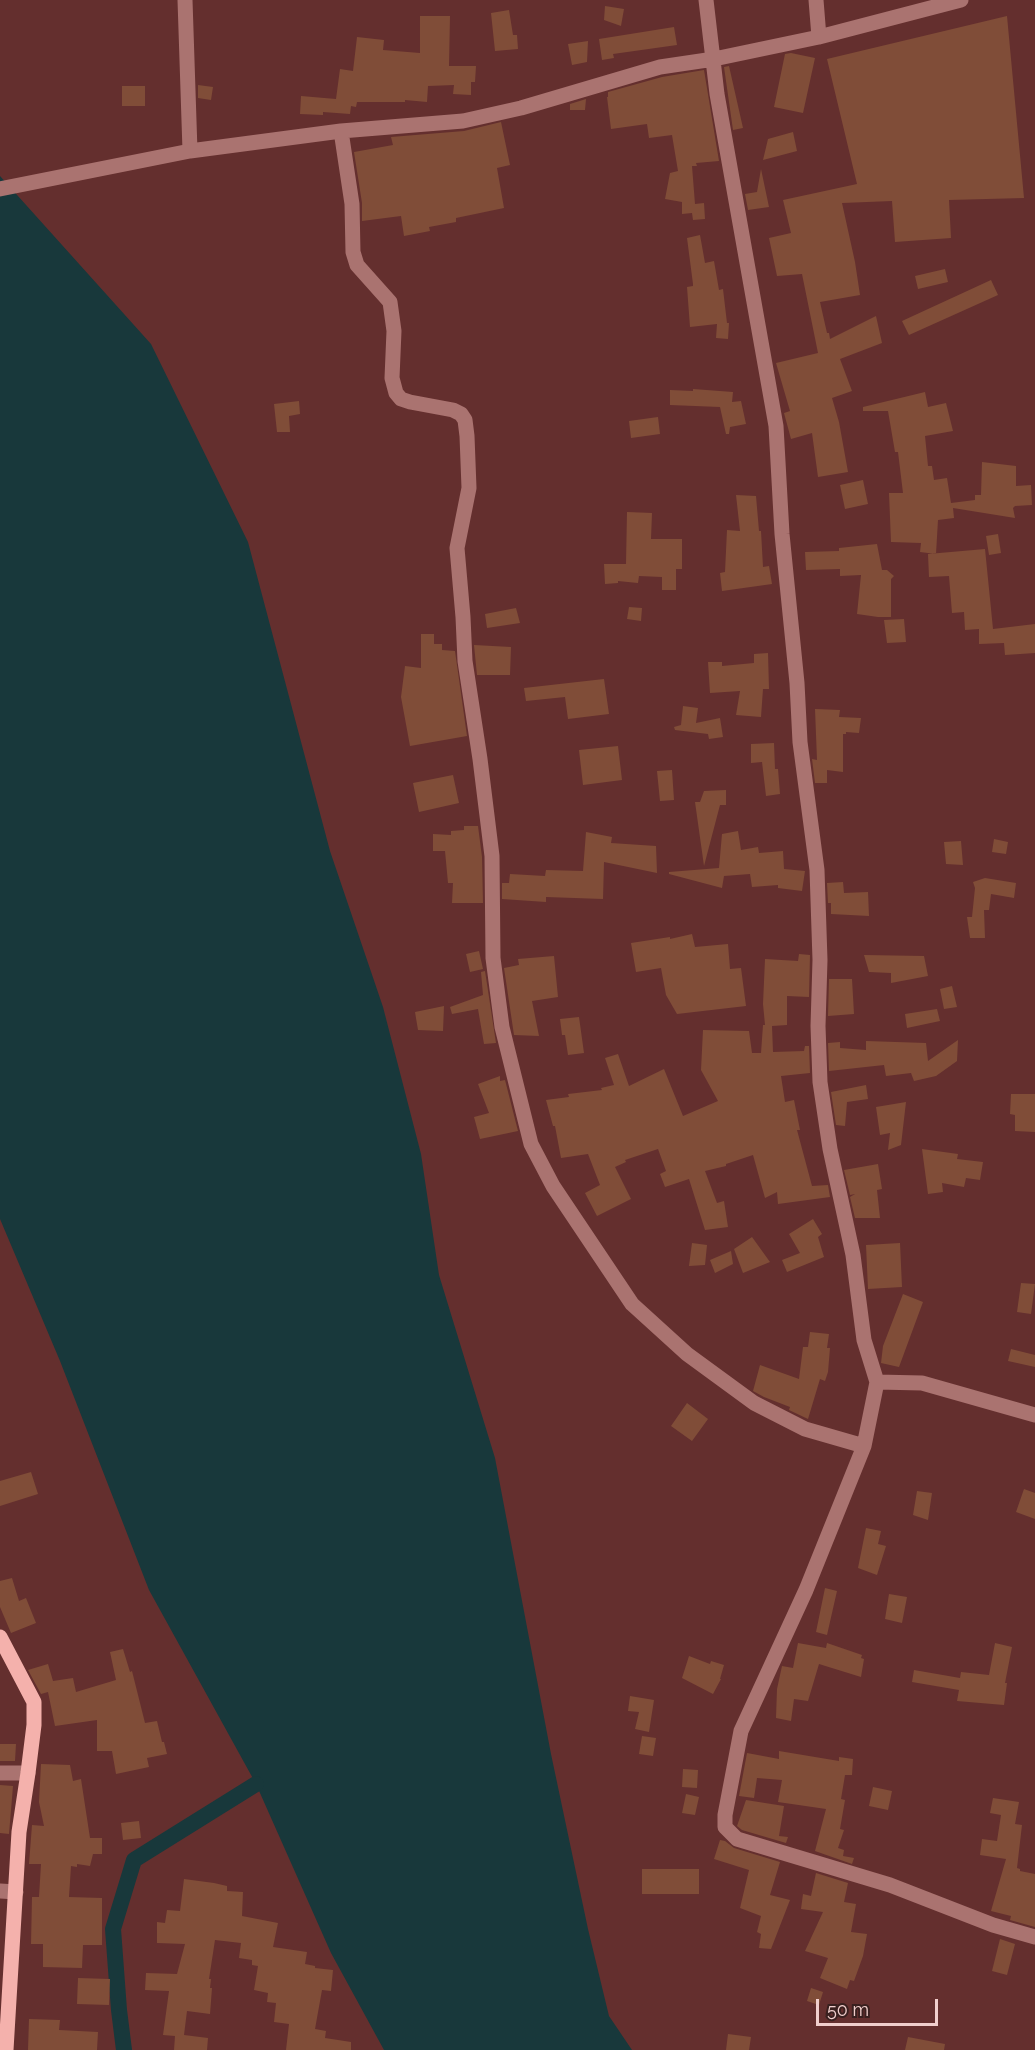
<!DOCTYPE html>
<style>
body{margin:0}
#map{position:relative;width:1035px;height:2050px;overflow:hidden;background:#642f2e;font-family:Raleway,sans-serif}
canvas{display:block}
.scale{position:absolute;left:816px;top:1999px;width:122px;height:27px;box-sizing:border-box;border:3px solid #f1cfcd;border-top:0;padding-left:8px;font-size:18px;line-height:21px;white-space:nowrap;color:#f1cfcd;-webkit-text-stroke:4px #39201f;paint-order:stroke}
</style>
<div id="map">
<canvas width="1035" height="2050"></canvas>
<div class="scale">50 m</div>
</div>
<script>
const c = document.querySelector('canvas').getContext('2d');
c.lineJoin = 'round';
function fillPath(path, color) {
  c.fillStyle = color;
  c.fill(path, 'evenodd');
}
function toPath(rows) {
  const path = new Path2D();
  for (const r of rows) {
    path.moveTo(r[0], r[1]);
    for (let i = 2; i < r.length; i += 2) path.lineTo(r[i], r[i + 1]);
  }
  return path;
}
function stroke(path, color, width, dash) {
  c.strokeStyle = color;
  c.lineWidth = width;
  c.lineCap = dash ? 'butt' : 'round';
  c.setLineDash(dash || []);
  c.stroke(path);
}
fillPath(toPath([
 [0,176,151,344,248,542,330,851,383,1007,421,1154,439,1275,495,1458,551,1754,588,1929,609,2016,632,2050,384,2050,331,1953,256,1784,149,1590,60,1361,0,1219]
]), '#18383b');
stroke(toPath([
 [124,2050,119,2010,113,1929,134,1860,256,1784]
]), '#18383b', 16);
fillPath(toPath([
 [605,6,624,9,621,26,604,20],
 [509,10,513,35,517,35,518,49,495,51,491,13],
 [420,16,450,16,449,66,476,66,475,82,471,82,471,95,453,94,454,85,428,86,427,102,405,100,405,102,357,102,356,107,351,106,350,114,323,112,323,115,300,114,301,96,336,99,340,69,353,71,357,37,384,40,383,50,420,53],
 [1007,16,1024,198,949,200,951,238,895,242,892,201,842,203,855,262,860,295,820,302,827,333,829,333,830,339,876,316,882,343,840,359,852,391,832,398,839,422,848,472,818,477,812,433,791,439,784,413,790,411,776,363,818,353,802,274,777,276,769,238,791,233,783,200,857,184,827,59],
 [674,27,677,45,613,54,614,58,602,60,599,39],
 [588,41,587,62,572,65,568,44],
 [791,53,815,58,803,113,774,107,785,54],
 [729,66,743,128,733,130,724,67],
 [704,70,719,161,696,163,697,166,692,166,695,204,704,203,705,219,693,220,692,213,682,214,682,202,665,199,670,173,678,171,672,135,649,138,647,124,611,129,607,97,608,97,608,92,662,77],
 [198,85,213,87,211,100,198,98],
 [122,86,145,86,145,106,122,106],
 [586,99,585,110,570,110,570,104],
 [501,122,510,165,497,168,504,208,456,218,456,222,429,227,430,231,404,236,401,216,362,221,362,203,354,152,393,145,391,137,464,131],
 [793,132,797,151,763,160,768,139],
 [761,169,769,207,748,210,745,194,757,192],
 [700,235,705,263,714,261,719,290,723,289,727,323,729,323,728,339,716,338,717,324,690,327,687,287,693,286,693,284,687,238],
 [945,269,948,282,918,289,915,276],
 [991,280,998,295,909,335,902,321],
 [693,389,733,392,732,402,741,401,746,424,730,427,729,434,726,434,720,407,670,405,670,390,693,391],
 [925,392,928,407,946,403,953,431,925,436,928,466,932,466,934,480,947,478,951,503,975,500,975,495,981,495,982,462,1016,466,1016,486,1031,485,1032,505,1015,506,1013,508,1015,518,953,508,954,518,938,520,936,554,920,552,921,543,891,542,889,493,903,493,898,452,895,452,888,411,863,411,863,407],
 [299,401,300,414,289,416,290,432,277,432,274,404],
 [658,417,660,434,631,438,629,421],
 [863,480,868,504,845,509,840,485],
 [736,495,756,496,759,531,761,531,763,567,769,566,772,584,722,591,720,573,725,572,727,530,740,531],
 [627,512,652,513,651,539,682,539,682,569,676,569,676,590,662,590,662,577,639,576,638,583,618,581,618,583,605,584,604,564,626,564],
 [998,534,1001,553,989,555,986,536],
 [877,544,882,570,887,570,894,576,891,579,891,617,878,617,857,614,861,575,840,576,840,569,806,570,805,552,839,551,839,548],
 [985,549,993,629,1035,624,1035,653,1005,655,1004,643,979,644,979,629,965,630,964,612,952,613,949,576,929,577,928,554],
 [629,607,642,608,641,621,627,619],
 [516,608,520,623,487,628,485,614],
 [904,619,906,642,887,643,884,620],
 [421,634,434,634,434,644,442,644,442,650,455,651,467,736,410,746,401,697,405,666,421,668],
 [474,645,511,647,510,675,477,675],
 [768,653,769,689,763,689,761,717,736,715,740,691,710,693,708,662,722,662,722,666,754,663,754,654],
 [604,679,609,714,568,719,565,697,526,701,524,688],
 [683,706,698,708,696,723,720,718,723,737,709,739,708,734,675,730,674,727,681,725],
 [815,709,840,710,839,717,861,718,859,733,846,732,846,734,843,734,843,772,827,770,827,783,815,783,812,759,817,760],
 [774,743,775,769,778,769,780,794,766,796,762,762,751,763,751,744],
 [618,746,622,780,583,785,579,750],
 [672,770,674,800,660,801,657,771],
 [453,775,459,803,419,812,413,783],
 [726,790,726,805,720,805,704,866,695,802,700,802,704,791],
 [464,826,478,826,482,857,483,903,452,903,453,883,448,883,445,851,433,851,433,834,451,835,451,831,464,830],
 [738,831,741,850,758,847,759,853,783,851,784,869,805,871,802,891,778,888,778,885,752,887,750,874,724,876,722,888,669,874,669,872,719,868,722,834],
 [586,832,612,837,611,843,656,846,657,873,604,862,603,899,546,897,546,902,502,899,502,883,509,883,510,874,545,876,546,870,583,871],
 [994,839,1008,842,1006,854,992,852],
 [961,841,963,865,946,864,944,842],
 [985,878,1016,883,1014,898,991,894,989,910,984,910,985,938,970,938,967,917,972,917,975,888,973,882],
 [843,882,844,893,868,892,869,916,831,914,831,903,828,903,827,883],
 [692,934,695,947,728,944,730,969,741,968,746,1006,677,1014,666,995,661,968,636,972,631,943,670,937,670,939],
 [479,951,483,969,470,972,466,954],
 [799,954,810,955,809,997,787,996,787,1025,772,1026,773,1052,804,1051,805,1046,809,1046,810,1073,781,1076,785,1102,794,1100,800,1130,797,1130,812,1186,828,1185,830,1197,778,1204,777,1192,765,1198,753,1155,726,1164,726,1166,705,1171,717,1203,724,1201,728,1227,705,1230,689,1179,665,1187,660,1174,666,1171,658,1149,625,1160,626,1162,615,1167,631,1199,597,1216,585,1193,600,1185,588,1154,561,1158,555,1126,553,1126,546,1100,569,1097,568,1094,602,1090,601,1088,614,1085,605,1058,618,1054,629,1086,664,1069,683,1116,718,1101,701,1070,703,1030,749,1031,752,1053,761,1053,763,1025,765,1025,763,1004,765,959,798,961],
 [864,955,924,956,928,976,891,983,891,973,869,972],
 [554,956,558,997,532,1001,539,1036,514,1035,504,968,519,965,518,959],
 [485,971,496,1043,484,1044,478,1009,452,1014,450,1007,483,995,481,972],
 [829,979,852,979,854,1014,828,1016],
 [952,986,957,1007,944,1009,940,989],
 [444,1006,443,1031,418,1030,415,1012],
 [937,1009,940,1021,907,1028,905,1014],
 [579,1017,584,1053,568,1055,565,1035,562,1035,560,1019],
 [958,1040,957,1061,936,1076,914,1081,911,1073,886,1076,884,1065,829,1071,828,1043,840,1042,840,1048,866,1050,866,1041,926,1043,928,1061],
 [500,1076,500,1081,505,1080,518,1131,480,1139,474,1117,489,1113,478,1084],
 [866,1085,868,1099,847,1102,845,1126,836,1125,831,1092],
 [1011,1094,1035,1094,1035,1132,1015,1131,1015,1115,1010,1114],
 [906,1102,901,1145,888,1150,890,1133,880,1135,876,1107],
 [922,1149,958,1154,957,1159,983,1162,980,1180,966,1178,964,1187,942,1183,943,1192,928,1194],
 [878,1164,882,1189,877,1190,880,1218,855,1218,850,1197,855,1194,850,1195,844,1170],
 [813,1219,822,1234,818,1237,824,1257,787,1272,782,1260,800,1253,789,1234],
 [752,1237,770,1262,743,1273,734,1249],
 [692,1243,707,1245,705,1265,689,1266],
 [900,1243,902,1287,868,1289,866,1245],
 [731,1251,733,1264,715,1273,710,1260],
 [1021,1283,1035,1284,1031,1314,1017,1312],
 [903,1294,923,1302,899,1367,881,1363,883,1346],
 [810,1332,829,1334,827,1348,830,1348,828,1372,825,1381,820,1379,808,1419,789,1410,790,1407,764,1397,753,1391,760,1365,799,1379,803,1347,808,1347],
 [1011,1349,1035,1355,1035,1367,1008,1361],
 [687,1403,708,1419,692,1441,671,1426],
 [31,1472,38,1494,0,1506,0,1481],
 [1024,1489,1035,1493,1035,1519,1016,1512],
 [917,1491,932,1493,928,1520,913,1515],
 [866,1528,881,1531,878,1544,886,1546,877,1575,858,1568],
 [12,1578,19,1601,26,1598,36,1623,11,1633,0,1607,0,1581],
 [825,1588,837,1591,827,1635,816,1632],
 [889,1594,907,1597,902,1623,885,1619],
 [798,1643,826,1648,827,1643,862,1655,861,1658,864,1659,861,1677,819,1664,808,1701,794,1699,791,1721,776,1718,777,1689,782,1666,793,1668],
 [995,1643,1012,1647,1005,1683,1007,1683,1004,1705,957,1701,959,1690,912,1682,914,1670,960,1678,961,1672,989,1675],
 [123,1649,130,1672,132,1671,145,1723,157,1721,162,1742,164,1742,167,1754,147,1758,149,1767,116,1774,112,1751,97,1751,97,1720,55,1726,48,1692,41,1694,28,1670,48,1664,53,1681,73,1678,76,1692,116,1680,110,1652],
 [689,1656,710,1664,711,1661,724,1665,720,1679,721,1679,713,1694,682,1678],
 [630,1696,654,1700,649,1732,635,1729,639,1712,628,1711],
 [642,1736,656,1738,653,1756,639,1754],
 [0,1744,16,1744,15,1761,0,1761],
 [779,1751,839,1761,839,1757,853,1759,852,1775,845,1775,841,1799,845,1800,840,1829,844,1830,838,1848,844,1850,843,1856,854,1858,852,1864,815,1851,826,1809,778,1802,782,1780,757,1778,754,1798,739,1796,747,1753,779,1759],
 [41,1764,70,1765,73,1781,81,1779,90,1838,102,1838,102,1854,93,1854,90,1866,77,1864,77,1867,71,1866,69,1897,102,1898,102,1945,83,1945,82,1968,43,1967,43,1944,31,1944,32,1897,39,1897,41,1864,29,1864,32,1825,44,1826,39,1802],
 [683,1769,698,1770,697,1788,682,1787],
 [0,1785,13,1786,9,1834,0,1833],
 [873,1787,892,1791,888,1810,869,1806],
 [686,1794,699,1797,695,1815,682,1813],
 [993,1798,1019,1802,1015,1824,1022,1825,1017,1868,1020,1869,1020,1871,1035,1874,1035,1927,1010,1920,1011,1916,991,1911,1006,1859,980,1855,982,1839,997,1841,1001,1815,990,1813],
 [746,1800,784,1806,779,1836,788,1837,786,1843,742,1830,737,1826],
 [139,1821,141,1838,123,1840,121,1823],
 [720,1840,725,1841,734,1848,780,1862,770,1895,790,1900,771,1949,759,1948,761,1934,757,1932,761,1916,740,1908,749,1870,714,1859],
 [642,1869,699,1869,699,1894,642,1894],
 [816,1873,848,1883,844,1902,856,1904,851,1932,867,1934,863,1956,854,1981,850,1980,847,1989,820,1978,828,1958,805,1951,823,1912,801,1909,803,1894,811,1896],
 [184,1879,214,1883,227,1886,227,1891,243,1892,242,1916,278,1923,273,1947,307,1952,305,1964,315,1966,315,1968,333,1970,331,1991,322,1990,315,2029,326,2031,325,2038,351,2042,351,2050,286,2050,289,2024,274,2022,276,2003,267,2002,268,1993,254,1990,258,1966,252,1965,252,1960,239,1958,241,1943,215,1940,209,1979,211,1979,210,1988,212,1988,210,2014,187,2011,184,2035,208,2038,207,2050,174,2050,175,2036,163,2035,169,1991,145,1990,146,1973,177,1974,185,1944,157,1943,157,1922,165,1923,167,1910,180,1911],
 [1000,1939,1015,1944,1007,1975,992,1971],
 [78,1978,110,1979,109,2005,77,2004],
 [811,1988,823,1992,819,2005,807,2001],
 [29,2019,60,2020,59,2030,98,2032,97,2050,28,2050],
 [728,2034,751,2037,749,2050,726,2050],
 [908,2037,945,2044,944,2050,905,2050]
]), '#804d38');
stroke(toPath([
 [185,0,190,151],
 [706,0,717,94,776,426,782,534,797,683,800,742,817,870,820,960,818,1026,820,1082,830,1149,853,1255,864,1340,877,1382],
 [816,0,819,37,961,0],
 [819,37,714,59,660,67,521,108,463,121,341,131,352,204,353,252,357,265,390,302,394,331,392,378,396,393,401,399,410,402,453,410,461,414,465,420,467,436,469,488,457,548,463,617,465,661,480,759,492,856,493,958,502,1027,531,1144,553,1186,632,1304,687,1354,754,1403,805,1429,864,1446,877,1382,922,1383,1035,1415],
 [0,189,190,151,341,131],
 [864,1446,806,1590,741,1731,725,1815,725,1827,737,1839,890,1885,993,1925,1035,1937],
 [0,1773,28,1773],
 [0,1891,16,1892]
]), '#aa7370', 15);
stroke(toPath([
 [0,1637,34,1702,34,1725,28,1773,19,1832,6,2050]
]), '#f4b1ac', 15);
</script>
